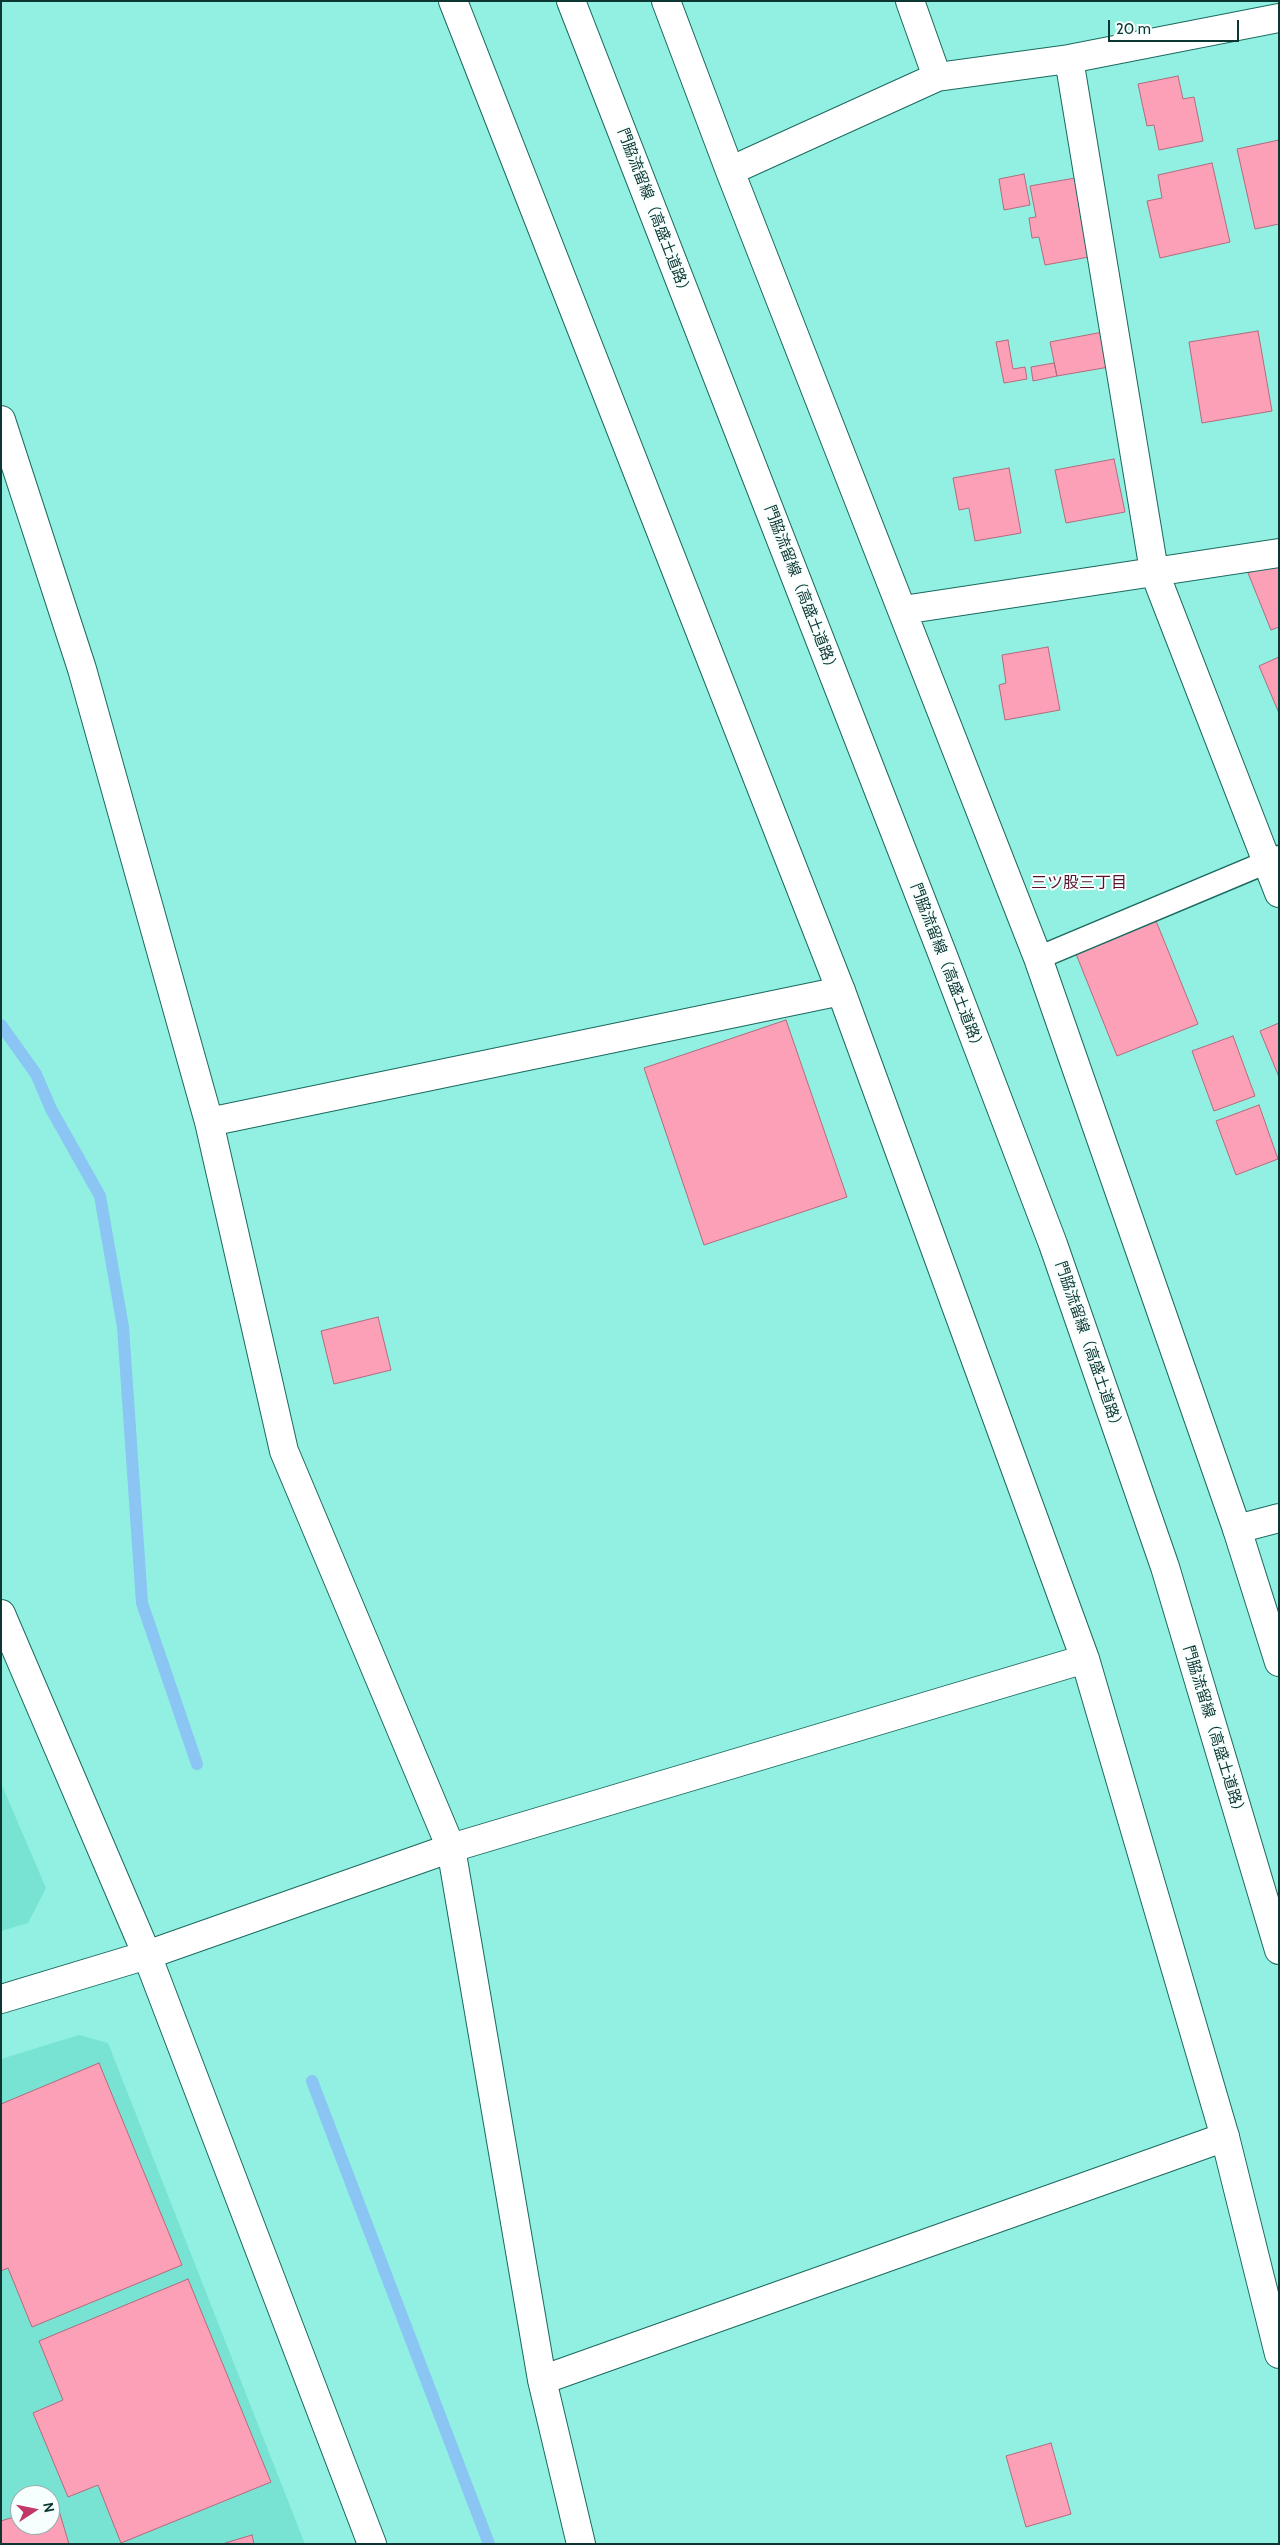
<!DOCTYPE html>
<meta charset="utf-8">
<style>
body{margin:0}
#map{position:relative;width:1280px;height:2545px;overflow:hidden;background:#91f0e1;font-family:Cabin,sans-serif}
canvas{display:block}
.frame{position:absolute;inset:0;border:2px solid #0b3631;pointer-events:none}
.north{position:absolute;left:10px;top:2485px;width:50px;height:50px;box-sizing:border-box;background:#f6fffd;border:1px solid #98afab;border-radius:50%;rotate:79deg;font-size:14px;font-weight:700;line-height:20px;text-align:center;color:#0b3631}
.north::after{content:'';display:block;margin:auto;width:18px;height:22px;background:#c23669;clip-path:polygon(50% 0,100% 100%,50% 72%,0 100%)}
.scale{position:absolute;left:1108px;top:20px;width:131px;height:22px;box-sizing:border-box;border:2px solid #0b3631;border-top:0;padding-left:6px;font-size:15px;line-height:18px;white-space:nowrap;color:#0b3631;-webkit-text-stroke:4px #f6fffd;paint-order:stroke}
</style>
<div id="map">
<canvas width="1280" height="2545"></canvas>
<div class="frame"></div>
<div class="north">N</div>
<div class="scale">20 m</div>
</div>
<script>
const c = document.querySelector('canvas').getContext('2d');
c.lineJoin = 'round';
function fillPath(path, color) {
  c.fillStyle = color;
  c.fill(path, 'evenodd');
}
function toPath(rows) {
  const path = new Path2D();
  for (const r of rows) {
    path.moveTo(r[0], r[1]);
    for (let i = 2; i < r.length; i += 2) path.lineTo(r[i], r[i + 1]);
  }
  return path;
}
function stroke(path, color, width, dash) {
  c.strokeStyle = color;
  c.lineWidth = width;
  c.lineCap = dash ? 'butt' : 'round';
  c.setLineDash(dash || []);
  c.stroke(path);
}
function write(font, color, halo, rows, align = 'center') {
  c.font = font + ' Cabin,"Noto Sans JP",sans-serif';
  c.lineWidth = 4;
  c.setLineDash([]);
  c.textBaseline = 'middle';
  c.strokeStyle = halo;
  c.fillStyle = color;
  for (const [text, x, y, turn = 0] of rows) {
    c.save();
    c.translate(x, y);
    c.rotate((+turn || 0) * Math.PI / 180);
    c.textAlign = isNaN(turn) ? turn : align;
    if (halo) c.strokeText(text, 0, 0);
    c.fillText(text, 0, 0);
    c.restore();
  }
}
fillPath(toPath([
 [1,1783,46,1888,28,1923,1,1931],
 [79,2035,108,2043,305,2544,1,2544,1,2059],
 [20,2495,50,2495,50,2525,20,2525]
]), '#79e3d3');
stroke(toPath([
 [1,1025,36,1074,51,1109,100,1196,123,1327,142,1603,197,1764],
 [312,2081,489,2544]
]), '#8ac5f3', 12);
const building = toPath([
 [1178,76,1183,99,1194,97,1203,141,1159,150,1154,125,1147,126,1138,84,1178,76],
 [1279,140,1279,224,1255,229,1237,149,1279,140],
 [1212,163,1230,242,1160,258,1147,201,1162,198,1158,175,1212,163],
 [1024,174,1030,205,1004,210,999,179,1024,174],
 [1075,178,1089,257,1045,265,1039,237,1032,238,1029,218,1036,217,1030,186,1075,178],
 [1258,331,1272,411,1202,423,1189,342,1258,331],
 [1103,332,1109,367,1057,376,1050,342,1103,332],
 [1008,340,1013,369,1025,367,1027,379,1004,383,996,342,1008,340],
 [1054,363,1057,376,1033,381,1031,367,1054,363],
 [1114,459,1125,512,1066,523,1055,470,1114,459],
 [1009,468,1021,533,975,541,969,508,959,510,953,478,1009,468],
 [1279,561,1279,627,1271,630,1248,573,1279,561],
 [1048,647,1060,710,1005,720,999,685,1006,683,1002,655,1048,647],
 [1279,657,1279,713,1259,666,1279,657],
 [1154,916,1198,1024,1117,1056,1074,949,1154,916],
 [786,1020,847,1197,704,1245,644,1068,786,1020],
 [1279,1023,1279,1077,1260,1031,1279,1023],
 [1233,1036,1255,1096,1214,1111,1192,1051,1233,1036],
 [1259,1105,1278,1159,1236,1175,1216,1121,1259,1105],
 [378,1317,391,1370,334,1384,321,1331,378,1317],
 [99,2063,182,2265,32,2327,8,2268,1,2271,1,2104,99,2063],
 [188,2279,271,2482,121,2543,98,2485,68,2497,33,2413,63,2400,39,2341,188,2279],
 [1051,2443,1071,2514,1026,2527,1006,2456,1051,2443],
 [57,2504,69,2544,1,2544,1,2521,20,2515,20,2525,50,2525,50,2506,57,2504],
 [252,2535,254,2544,222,2544,252,2535]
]);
fillPath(building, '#fca0b8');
stroke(building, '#b26b7d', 1);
const lane = toPath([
 [1038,958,1279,857]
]);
const street = toPath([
 [666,1,730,171,1038,958,1237,1529,1279,1662],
 [910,1,937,77],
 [1069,59,1154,571,1279,893],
 [730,171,937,77,1069,59,1279,18],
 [1,420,82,669,209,1122,284,1451,451,1848,542,2380,581,2544],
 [903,610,1279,553],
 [209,1122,841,991],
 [542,2380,1225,2137]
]);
const secondary = toPath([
 [453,1,841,991,1085,1659,1225,2137,1279,2354],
 [571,1,942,953,1053,1244,1165,1567,1279,1950],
 [1237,1529,1279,1518],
 [1,1614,147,1955,372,2544],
 [1,1999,147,1955,451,1848,1085,1659]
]);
stroke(lane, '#1b695f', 25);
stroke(street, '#1b695f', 30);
stroke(secondary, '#1b695f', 30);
stroke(lane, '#fff', 22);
stroke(street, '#fff', 28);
stroke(secondary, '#fff', 28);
write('15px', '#0b3631', '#f6fffd', [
 ["門脇流留線（高盛土道路）",654,213,69],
 ["門脇流留線（高盛土道路）",801,590,69],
 ["門脇流留線（高盛土道路）",947,968,69],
 ["門脇流留線（高盛土道路）",1089,1347,71],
 ["門脇流留線（高盛土道路）",1214,1732,73]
]);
write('16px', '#57132c', '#f6fffd', [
 ["三ツ股三丁目",1079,883]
]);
</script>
